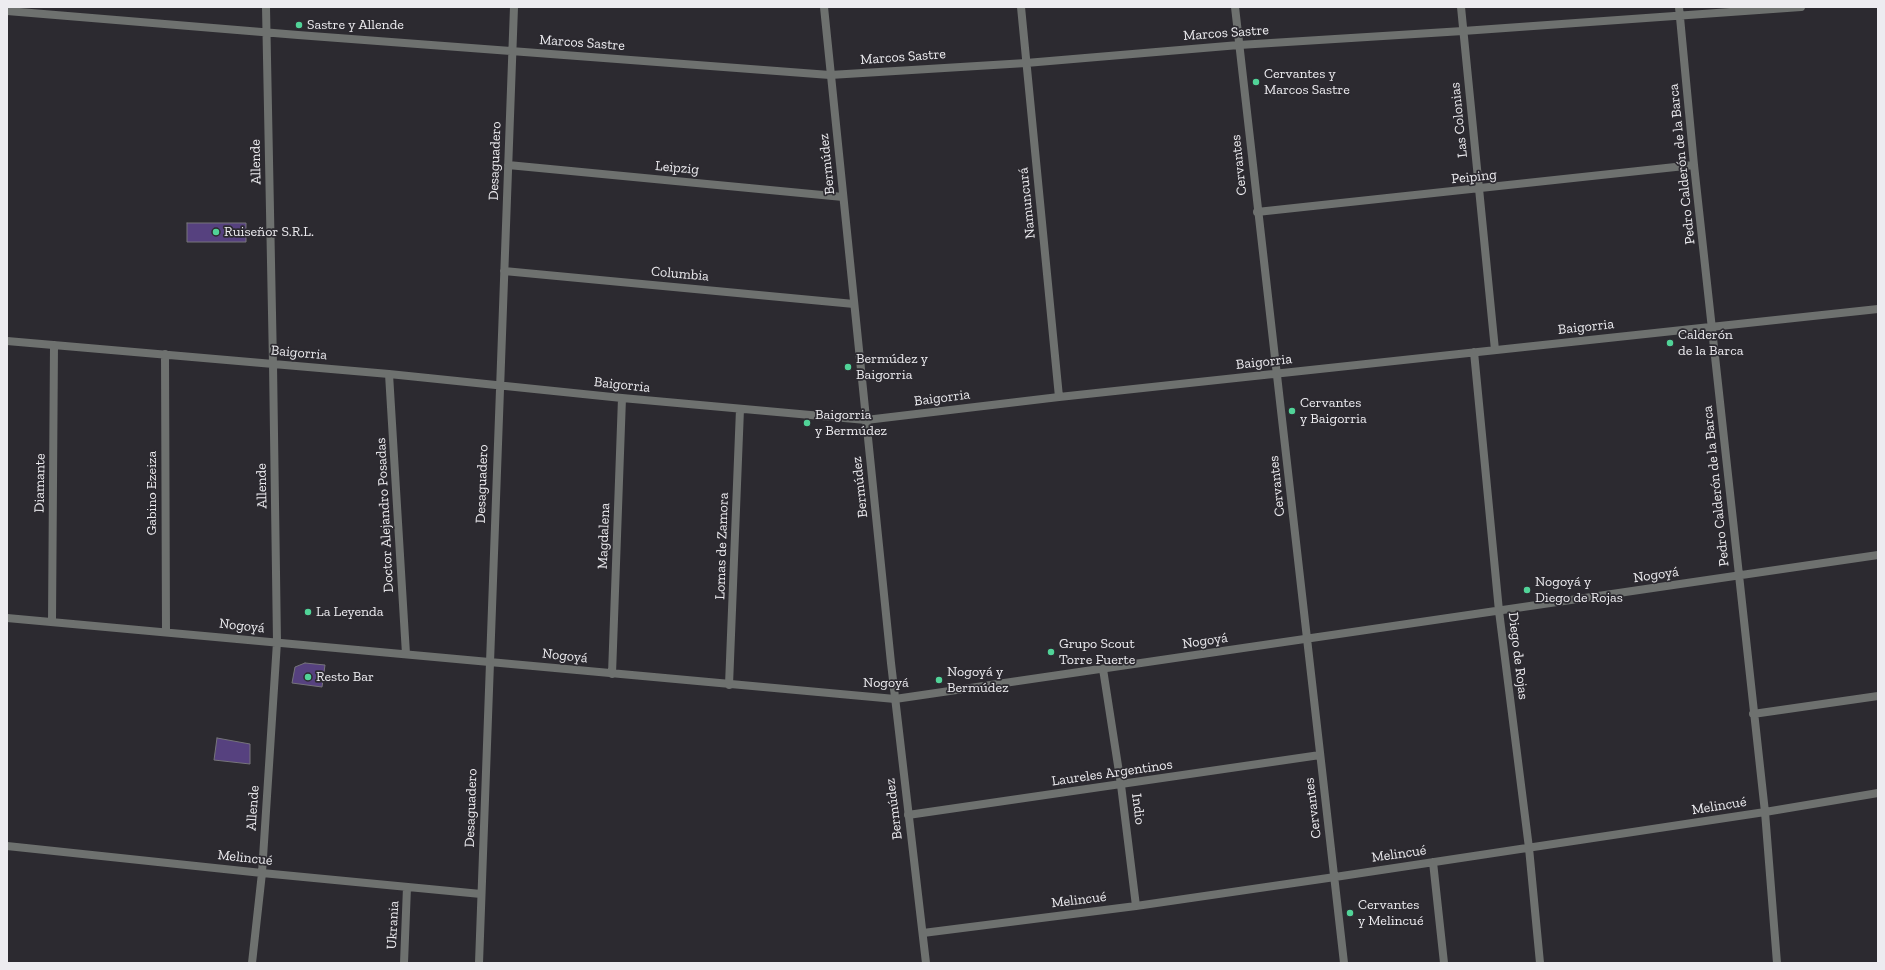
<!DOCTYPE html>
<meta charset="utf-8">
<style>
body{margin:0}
#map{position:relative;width:1885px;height:970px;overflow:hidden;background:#2c2a30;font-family:"Zilla Slab",serif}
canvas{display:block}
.frame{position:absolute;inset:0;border:8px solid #edecf0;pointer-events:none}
</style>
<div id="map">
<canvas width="1885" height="970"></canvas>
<div class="frame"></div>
</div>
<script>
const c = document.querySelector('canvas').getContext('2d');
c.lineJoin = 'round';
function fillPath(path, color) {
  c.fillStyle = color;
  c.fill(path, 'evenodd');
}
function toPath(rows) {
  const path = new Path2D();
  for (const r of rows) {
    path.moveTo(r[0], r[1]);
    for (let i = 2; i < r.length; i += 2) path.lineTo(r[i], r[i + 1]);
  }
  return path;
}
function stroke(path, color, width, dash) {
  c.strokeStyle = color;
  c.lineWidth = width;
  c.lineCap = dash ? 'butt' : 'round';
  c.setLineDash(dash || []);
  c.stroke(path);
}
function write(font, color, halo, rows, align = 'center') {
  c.font = font + ' "Zilla Slab",serif';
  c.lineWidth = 3.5;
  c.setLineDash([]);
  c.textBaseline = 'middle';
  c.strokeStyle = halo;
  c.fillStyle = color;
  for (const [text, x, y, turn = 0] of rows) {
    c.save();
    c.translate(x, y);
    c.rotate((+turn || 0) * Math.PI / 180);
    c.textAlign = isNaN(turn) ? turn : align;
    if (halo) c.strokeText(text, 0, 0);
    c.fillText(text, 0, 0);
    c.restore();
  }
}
const building = toPath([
 [187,223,246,223,246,242,187,242,187,223],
 [305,663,325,665,322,687,292,683,295,667,305,663],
 [217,738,250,744,250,764,214,760,217,738]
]);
fillPath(building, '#56417f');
stroke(building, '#76747b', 1);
stroke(toPath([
 [1021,7,1059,397],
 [1235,7,1344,963],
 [1461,7,1495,350],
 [1679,7,1694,165,1765,812,1777,963],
 [7,11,298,35,830,75,1026,63,1239,45,1463,31,1801,7],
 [508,165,843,197],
 [1257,212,1694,165],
 [504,271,854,304],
 [7,341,389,374,622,398,866,420,1059,397,1878,309],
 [1474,352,1499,611,1529,848,1540,963],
 [165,354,166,632],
 [389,374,406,654],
 [7,618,895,699,1878,555],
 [52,622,54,345],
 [1103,669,1121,785,1136,906],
 [612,674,622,398],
 [729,685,740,409],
 [1753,714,1878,696],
 [908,815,1320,755],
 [7,846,262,873,481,894],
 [1433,862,1444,963],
 [923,933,1136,906,1335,877,1765,812,1878,793],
 [252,963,262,873,277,642,273,364,266,7],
 [404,963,407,887],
 [479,963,514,7]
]), '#6e716f', 8);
stroke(toPath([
 [824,7,891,663,926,963]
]), '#6e716f', 8);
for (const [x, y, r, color] of [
 [299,25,4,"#51d398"],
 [1256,82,4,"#51d398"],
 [216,232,4,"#51d398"],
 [1670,343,4,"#51d398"],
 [848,367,4,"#51d398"],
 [1292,411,4,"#51d398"],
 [807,423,4,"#51d398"],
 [1527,590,4,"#51d398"],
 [308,612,4,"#51d398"],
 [1051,652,4,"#51d398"],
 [308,677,4,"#51d398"],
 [939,680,4,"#51d398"],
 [1350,913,4,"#51d398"]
]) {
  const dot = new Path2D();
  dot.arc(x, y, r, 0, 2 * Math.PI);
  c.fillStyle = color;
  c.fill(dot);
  stroke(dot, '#2c2a30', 1.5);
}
write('14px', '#edecf0', '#2c2a30', [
 ["Sastre y Allende",307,25],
 ["Cervantes y",1264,74],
 ["Marcos Sastre",1264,90],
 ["Ruiseñor S.R.L.",224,232],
 ["Calderón",1678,335],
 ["de la Barca",1678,351],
 ["Bermúdez y",856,359],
 ["Baigorria",856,375],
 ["Cervantes",1300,403],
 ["y Baigorria",1300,419],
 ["Baigorria",815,415],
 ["y Bermúdez",815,431],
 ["Nogoyá y",1535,582],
 ["Diego de Rojas",1535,598],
 ["La Leyenda",316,612],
 ["Grupo Scout",1059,644],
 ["Torre Fuerte",1059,660],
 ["Nogoyá y",947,672],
 ["Bermúdez",947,688],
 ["Resto Bar",316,677],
 ["Cervantes",1358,905],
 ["y Melincué",1358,921]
], 'left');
write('14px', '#edecf0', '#2c2a30', [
 ["Marcos Sastre",1226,33,-4],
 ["Marcos Sastre",582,43,4],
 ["Marcos Sastre",903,57,-4],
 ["Las Colonias",1459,120,-96],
 ["Desaguadero",495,161,-88],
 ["Allende",256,162,-91],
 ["Bermúdez",827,164,-96],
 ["Pedro Calderón de la Barca",1682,164,-96],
 ["Cervantes",1239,165,-96],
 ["Leipzig",677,168,5],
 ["Peiping",1474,177,-6],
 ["Namuncurá",1027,203,-96],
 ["Columbia",680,274,5],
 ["Baigorria",1586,327,-6],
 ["Baigorria",299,353,5],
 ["Baigorria",1264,362,-6],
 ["Baigorria",622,385,6],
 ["Baigorria",942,398,-7],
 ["Diamante",40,483,-89],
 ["Desaguadero",482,484,-88],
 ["Allende",262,486,-91],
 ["Cervantes",1277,486,-96],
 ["Pedro Calderón de la Barca",1716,486,-96],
 ["Bermúdez",860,487,-96],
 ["Gabino Ezeiza",152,493,-90],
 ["Doctor Alejandro Posadas",385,515,-93],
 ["Magdalena",604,536,-88],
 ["Lomas de Zamora",722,546,-88],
 ["Nogoyá",1656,575,-8],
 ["Nogoyá",242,626,6],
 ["Nogoyá",1205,641,-8],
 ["Nogoyá",565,656,6],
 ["Diego de Rojas",1518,656,83],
 ["Nogoyá",886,683],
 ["Laureles Argentinos",1112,773,-8],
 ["Melincué",1719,806,-9],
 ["Allende",253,808,-86],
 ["Desaguadero",471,808,-88],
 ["Cervantes",1313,808,-97],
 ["Bermúdez",894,809,-97],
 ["Indio",1138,809,83],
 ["Melincué",1399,854,-8],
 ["Melincué",245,858,6],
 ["Melincué",1079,900,-7],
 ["Ukrania",393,925,-87]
]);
</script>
